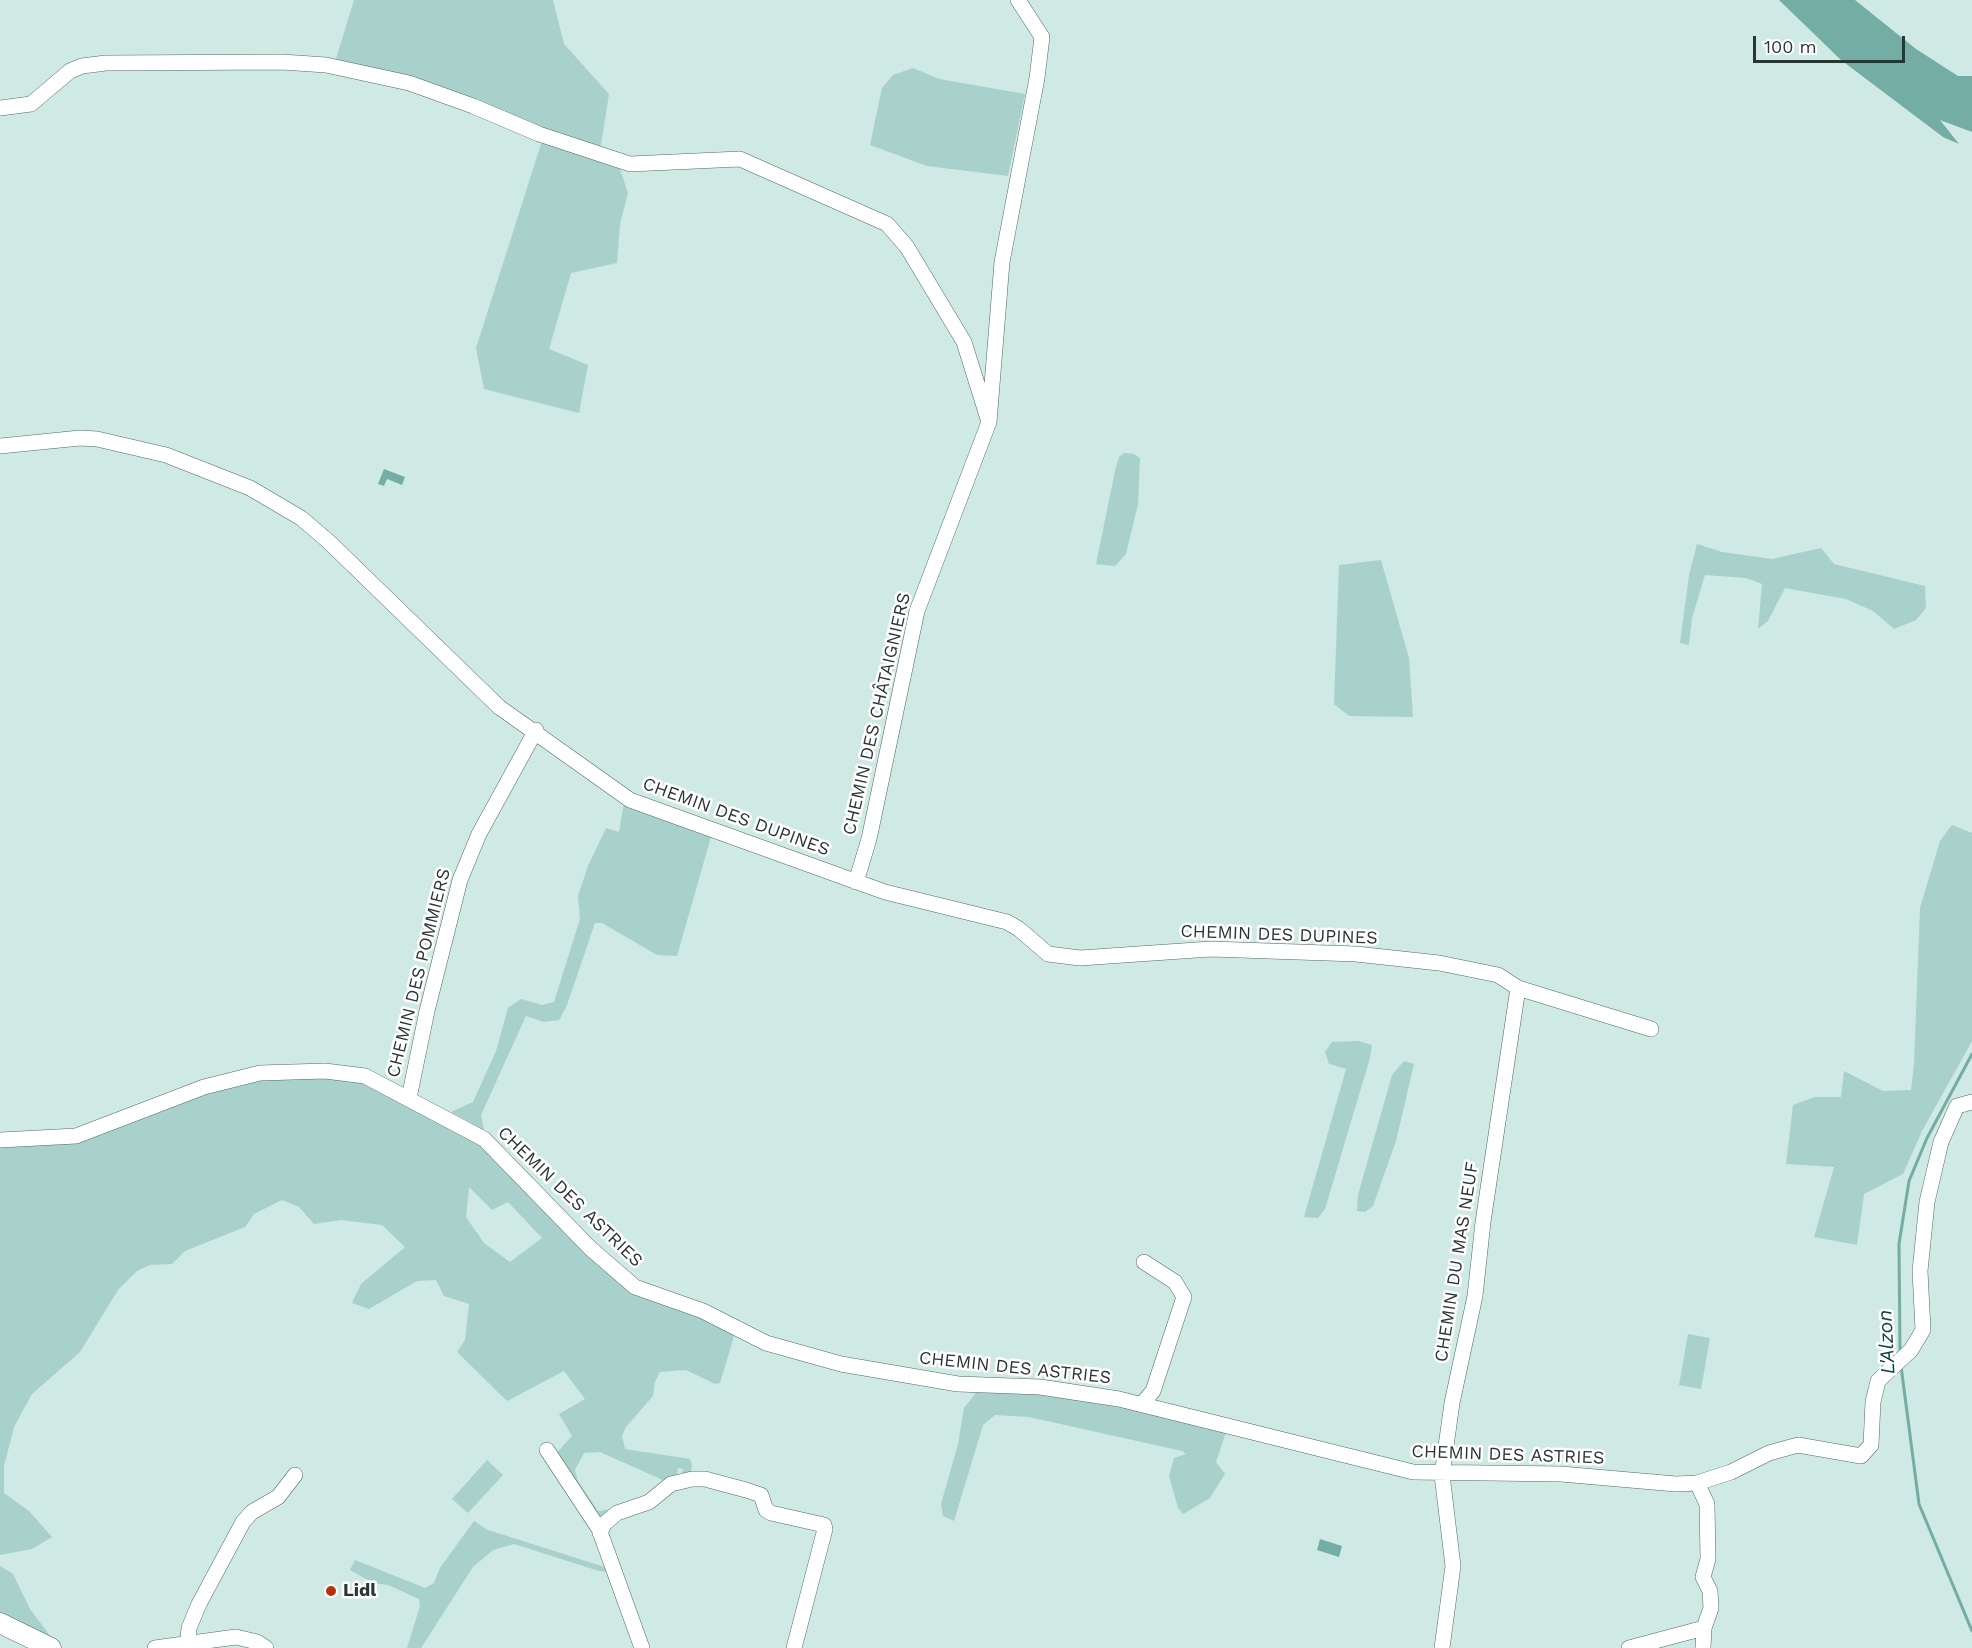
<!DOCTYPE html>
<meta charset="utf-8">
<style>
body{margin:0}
#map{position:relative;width:1972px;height:1648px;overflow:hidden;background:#cfe9e4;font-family:"Work Sans",sans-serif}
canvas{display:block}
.scale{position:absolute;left:1753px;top:36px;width:152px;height:27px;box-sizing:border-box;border:3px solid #2b3533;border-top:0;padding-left:8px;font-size:18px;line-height:21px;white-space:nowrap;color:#2b3533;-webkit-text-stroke:4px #fff;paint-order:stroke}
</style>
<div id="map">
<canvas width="1972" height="1648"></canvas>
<div class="scale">100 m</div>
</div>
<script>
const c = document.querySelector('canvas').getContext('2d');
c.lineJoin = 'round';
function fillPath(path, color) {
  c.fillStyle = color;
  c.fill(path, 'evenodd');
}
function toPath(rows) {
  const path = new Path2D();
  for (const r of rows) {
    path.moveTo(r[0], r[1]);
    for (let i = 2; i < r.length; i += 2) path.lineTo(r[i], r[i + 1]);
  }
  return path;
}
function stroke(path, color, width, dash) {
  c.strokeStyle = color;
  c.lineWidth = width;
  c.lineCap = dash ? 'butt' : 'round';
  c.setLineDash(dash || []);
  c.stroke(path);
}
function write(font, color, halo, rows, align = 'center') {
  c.font = font + ' "Work Sans",sans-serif';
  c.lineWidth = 5;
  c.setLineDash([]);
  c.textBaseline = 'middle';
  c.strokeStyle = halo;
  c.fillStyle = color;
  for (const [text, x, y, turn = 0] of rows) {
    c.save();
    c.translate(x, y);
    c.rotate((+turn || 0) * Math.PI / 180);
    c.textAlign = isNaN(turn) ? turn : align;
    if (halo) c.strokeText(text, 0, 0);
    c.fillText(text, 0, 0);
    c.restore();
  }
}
fillPath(toPath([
 [354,0,553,0,564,44,609,94,600,151,335,62],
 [913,68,939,79,1025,94,1008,176,927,166,870,145,882,88,893,75],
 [542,141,620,169,628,193,620,224,617,263,571,273,549,349,588,365,579,413,484,389,476,348],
 [1124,453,1134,454,1140,458,1138,504,1126,554,1115,566,1096,564,1115,471,1119,457],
 [1697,544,1722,552,1772,559,1821,548,1834,564,1925,586,1926,608,1916,620,1894,629,1873,611,1846,599,1785,588,1768,621,1758,629,1762,584,1746,578,1705,575,1692,618,1689,645,1680,643,1689,575],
 [1381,560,1409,658,1413,717,1349,716,1334,704,1339,565],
 [624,803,711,837,677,956,657,955,602,923,595,923,567,1005,559,1020,544,1022,526,1016,481,1115,484,1130,451,1112,473,1102,496,1051,508,1008,521,999,542,1005,554,1002,580,919,578,896,588,866,606,828,619,832],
 [1952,825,1972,833,1972,1041,1922,1131,1903,1174,1864,1194,1857,1245,1814,1237,1834,1167,1786,1164,1793,1105,1815,1097,1841,1097,1844,1071,1883,1091,1911,1090,1914,1064,1920,908,1940,841],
 [1359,1041,1372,1045,1370,1058,1325,1209,1318,1218,1304,1217,1346,1069,1329,1064,1325,1052,1332,1042],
 [1404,1061,1414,1064,1396,1141,1373,1206,1365,1212,1357,1211,1358,1195,1392,1075],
 [271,1077,356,1079,480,1145,606,1271,735,1333,720,1383,715,1384,686,1370,660,1372,655,1382,653,1396,626,1427,622,1436,625,1449,690,1459,692,1465,690,1476,681,1476,683,1469,678,1468,677,1475,665,1481,600,1452,584,1453,575,1470,578,1481,598,1511,614,1509,600,1524,552,1458,572,1436,559,1414,585,1399,564,1371,507,1401,457,1352,465,1340,469,1304,444,1296,436,1280,417,1281,369,1309,352,1303,361,1284,405,1247,382,1225,341,1220,314,1224,299,1207,282,1200,254,1214,245,1227,185,1251,172,1264,150,1265,137,1271,118,1290,80,1352,32,1394,14,1427,4,1466,4,1493,29,1511,52,1537,32,1549,0,1555,0,1145,56,1142,220,1087],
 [469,1187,492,1210,508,1202,542,1238,510,1262,484,1243,466,1217],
 [1688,1334,1710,1338,1701,1389,1679,1385],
 [978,1390,1038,1393,1122,1407,1226,1432,1216,1462,1225,1474,1210,1498,1183,1514,1178,1508,1169,1476,1174,1458,1186,1454,1182,1451,1029,1417,995,1415,983,1425,954,1521,943,1516,941,1504,958,1444,964,1408],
 [487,1460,503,1475,468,1513,452,1499],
 [474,1521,488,1530,611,1569,607,1572,599,1571,514,1544,493,1550,473,1567,421,1648,407,1648,420,1606,419,1599,388,1585,373,1583,350,1570,355,1560,425,1588,434,1583,440,1568],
 [0,1566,13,1574,30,1609,51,1637,0,1612]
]), '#a7d1ca');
fillPath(toPath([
 [1779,0,1855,0,1916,49,1958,76,1972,76,1972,132,1940,120,1959,144,1943,137,1841,60],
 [384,469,405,477,402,485,387,479,384,486,378,484],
 [1320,1539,1342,1546,1339,1557,1317,1550]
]), '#73ada4');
stroke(toPath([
 [1900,1353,1899,1244,1909,1181,1927,1138,1972,1054],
 [1901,1366,1919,1504,1972,1631]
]), '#73ada4', 3);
const minor = toPath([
 [0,108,31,104,70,71,82,66,106,63,282,62,326,65,409,83,473,106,539,134,630,164,740,159,887,224,907,247,964,342,989,422],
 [0,446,80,438,97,439,166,455,250,488,301,518,328,541,499,707,630,800,885,892,1007,922,1019,929,1048,954,1080,958,1211,949,1356,954,1439,963,1498,975,1518,988,1651,1029],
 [856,882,869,839,917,611,989,422,1002,262,1037,78,1042,37,1018,0],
 [409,1098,427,1011,460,880,479,834,536,730],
 [0,1140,76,1136,204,1087,260,1073,325,1071,365,1076,484,1139,590,1248,635,1287,703,1311,766,1343,841,1364,958,1384,1040,1387,1119,1399,1413,1472,1561,1474,1676,1484,1697,1483,1731,1472,1769,1453,1798,1445,1861,1456,1871,1445,1873,1402,1878,1381,1911,1350,1923,1330,1920,1271,1927,1202,1941,1142,1957,1106,1972,1102],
 [1142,1404,1153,1391,1184,1297,1175,1282,1144,1262],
 [547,1450,599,1529,642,1648],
 [1697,1483,1707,1504,1708,1559,1703,1577,1710,1591,1711,1608,1704,1628,1703,1648],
 [600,1533,604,1524,617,1513,649,1502,671,1484,692,1479,705,1479,746,1490,761,1495,766,1510,771,1513,824,1525,825,1529,794,1648],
 [155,1648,236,1637,257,1642,266,1648],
 [187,1648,189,1628,199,1604,243,1522,252,1512,278,1497,295,1475],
 [1442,1648,1453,1566,1442,1475,1452,1403,1475,1296,1483,1222,1518,988],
 [1629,1648,1704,1628]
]);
const major = toPath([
 [0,1623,51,1648]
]);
stroke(minor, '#536965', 16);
stroke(major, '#536965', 21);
stroke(minor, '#fff', 15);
stroke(major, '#fff', 20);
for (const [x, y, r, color] of [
 [331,1591,6,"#ba2f10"]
]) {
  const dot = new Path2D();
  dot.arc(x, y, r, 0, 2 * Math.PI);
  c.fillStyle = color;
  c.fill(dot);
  stroke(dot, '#fff', 2);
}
write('18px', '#2b3533', '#fff', [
 ["CHEMIN DES CHÂTAIGNIERS",877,714,-77],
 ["CHEMIN DES DUPINES",736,817,20],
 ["CHEMIN DES DUPINES",1279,935,2],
 ["CHEMIN DES POMMIERS",419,973,-76],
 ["CHEMIN DES ASTRIES",570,1197,44],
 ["CHEMIN DU MAS NEUF",1457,1262,-81],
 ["CHEMIN DES ASTRIES",1015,1368,6],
 ["CHEMIN DES ASTRIES",1508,1455,2]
]);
write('bold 18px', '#2b3533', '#fff', [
 ["Lidl",343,1591]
], 'left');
write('italic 20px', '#10453e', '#fff', [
 ["L'Alzon",1887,1342,-93]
]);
</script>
